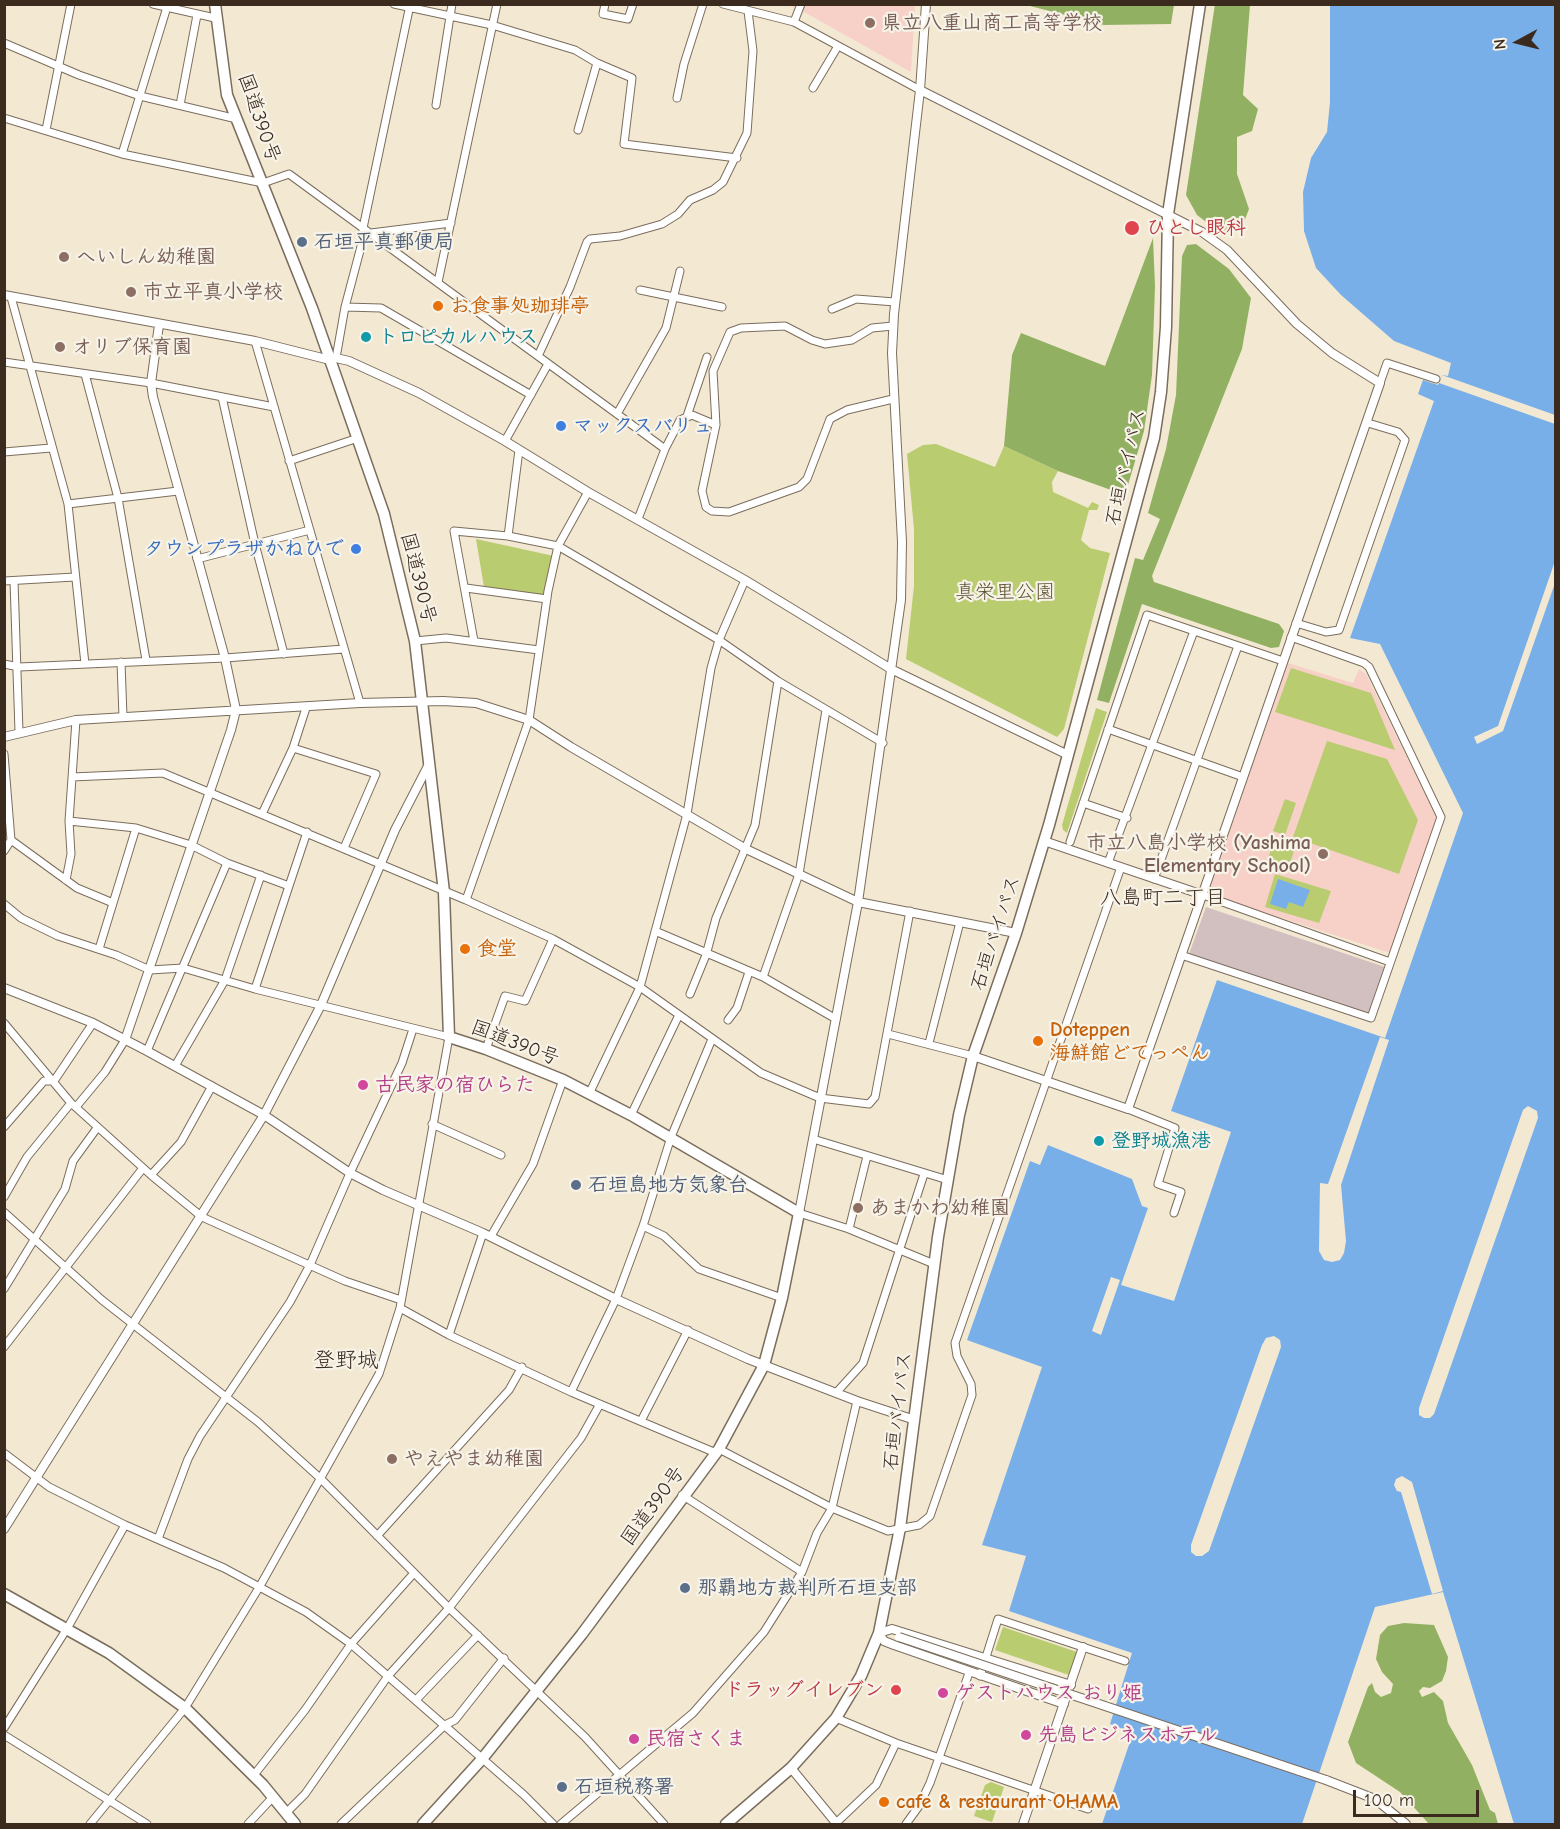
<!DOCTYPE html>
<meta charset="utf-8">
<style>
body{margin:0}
#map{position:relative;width:1560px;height:1829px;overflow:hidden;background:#f3e9d3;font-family:"Comic Neue",sans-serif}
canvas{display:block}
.frame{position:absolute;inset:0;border:6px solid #3b2a1e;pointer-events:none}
.north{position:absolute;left:1488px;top:12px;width:60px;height:60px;-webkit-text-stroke:4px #f7f3e8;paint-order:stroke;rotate:263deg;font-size:16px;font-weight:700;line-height:24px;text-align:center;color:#3b2a1e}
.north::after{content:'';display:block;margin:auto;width:21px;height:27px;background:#3b2a1e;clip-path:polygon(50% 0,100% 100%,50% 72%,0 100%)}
.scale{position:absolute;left:1353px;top:1790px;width:126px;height:27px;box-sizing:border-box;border:3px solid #3b2a1e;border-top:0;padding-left:8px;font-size:18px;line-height:21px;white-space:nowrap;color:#3b2a1e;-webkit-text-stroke:4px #f7f3e8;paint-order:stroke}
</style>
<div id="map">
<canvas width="1560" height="1829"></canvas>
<div class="frame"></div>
<div class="north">N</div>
<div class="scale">100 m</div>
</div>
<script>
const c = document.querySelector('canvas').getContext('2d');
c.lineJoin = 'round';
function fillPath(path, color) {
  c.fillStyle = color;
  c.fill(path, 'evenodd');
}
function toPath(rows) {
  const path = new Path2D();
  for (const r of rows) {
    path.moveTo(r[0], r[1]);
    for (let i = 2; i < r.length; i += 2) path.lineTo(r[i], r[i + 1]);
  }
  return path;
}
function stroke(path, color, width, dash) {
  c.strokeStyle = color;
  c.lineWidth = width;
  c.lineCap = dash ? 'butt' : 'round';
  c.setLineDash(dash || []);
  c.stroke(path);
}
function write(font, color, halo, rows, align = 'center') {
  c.font = font + ' "Comic Neue","Klee One",sans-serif';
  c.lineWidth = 4.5;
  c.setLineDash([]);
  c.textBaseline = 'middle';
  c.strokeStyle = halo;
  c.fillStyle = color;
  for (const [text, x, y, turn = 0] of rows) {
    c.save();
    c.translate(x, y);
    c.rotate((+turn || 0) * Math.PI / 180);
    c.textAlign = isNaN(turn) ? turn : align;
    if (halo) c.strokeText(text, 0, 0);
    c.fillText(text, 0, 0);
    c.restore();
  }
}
fillPath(toPath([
 [781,5,915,5,911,72,795,7],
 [1288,663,1353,683,1359,669,1366,674,1437,819,1390,953,1213,896,1210,889]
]), '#f7d1c8');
fillPath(toPath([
 [1206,907,1385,967,1369,1015,1189,954]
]), '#d2bfc0');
fillPath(toPath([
 [936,444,995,467,1004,446,1058,471,1052,482,1053,492,1088,508,1092,502,1099,505,1097,510,1089,510,1081,540,1090,548,1110,553,1064,729,1057,737,906,659,914,586,914,529,907,454,923,445],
 [476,539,554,556,545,596,484,587],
 [1291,668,1371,693,1395,750,1275,712],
 [1096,708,1107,712,1067,833,1063,830,1062,825],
 [1327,741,1387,759,1418,820,1399,874,1293,837],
 [1285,799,1296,803,1285,835,1273,831],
 [1273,844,1294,851,1287,872,1266,864],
 [1275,874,1331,891,1319,923,1265,907],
 [1003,1627,1077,1652,1069,1675,995,1650],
 [991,1782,1004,1787,992,1822,974,1816,985,1785]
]), '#b9cc6f');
fillPath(toPath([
 [1215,4,1250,5,1243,95,1258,109,1252,131,1237,137,1237,174,1249,209,1242,227,1231,235,1222,234,1197,215,1186,195],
 [1026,5,1174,5,1171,24,1104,25],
 [1153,238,1155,286,1152,375,1144,431,1125,495,1058,471,1004,446,1012,355,1021,333,1105,366],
 [1196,244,1229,269,1251,298,1242,349,1152,576,1154,582,1279,624,1284,631,1279,647,1271,648,1142,604,1109,703,1097,700,1135,558,1143,560,1160,519,1148,513,1166,449,1176,395,1182,256,1187,245],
 [1404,1623,1434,1625,1448,1657,1446,1671,1442,1681,1430,1688,1423,1687,1419,1691,1422,1697,1434,1692,1443,1701,1448,1723,1472,1765,1490,1810,1495,1813,1498,1824,1429,1824,1400,1792,1356,1763,1348,1742,1368,1687,1372,1683,1375,1692,1381,1697,1391,1693,1393,1684,1382,1672,1376,1659,1380,1635,1388,1626]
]), '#92b062');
fillPath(toPath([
 [1330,4,1555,5,1555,1824,1514,1824,1443,1592,1375,1607,1302,1824,1102,1824,1133,1733,1110,1724,1132,1653,1009,1611,1026,1556,982,1545,1042,1367,967,1340,1030,1161,1040,1165,1048,1145,1132,1179,1142,1206,1148,1208,1121,1285,1174,1301,1231,1132,1171,1111,1217,980,1385,1038,1463,813,1380,644,1350,638,1434,401,1418,394,1423,380,1438,385,1442,375,1448,376,1451,363,1394,341,1341,295,1316,268,1304,231,1303,192,1311,158,1327,132,1330,102],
 [1278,879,1310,890,1303,907,1289,902,1286,909,1270,904]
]), '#79afe8');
fillPath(toPath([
 [1442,375,1555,415,1555,424,1439,383],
 [1555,561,1555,583,1503,731,1477,744,1474,737,1498,726],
 [1380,1037,1389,1040,1341,1185,1346,1241,1344,1253,1340,1260,1332,1262,1324,1260,1319,1251,1320,1183,1328,1184],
 [1528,1106,1537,1111,1538,1118,1434,1414,1430,1418,1424,1418,1419,1415,1419,1408,1523,1110],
 [1111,1277,1120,1280,1101,1335,1092,1331],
 [1274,1336,1280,1340,1281,1347,1209,1551,1202,1556,1196,1556,1191,1552,1191,1545,1262,1345,1266,1338],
 [1402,1476,1412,1482,1443,1591,1432,1594,1401,1492,1397,1491,1394,1485,1396,1479]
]), '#f3e9d3');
const minor = toPath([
 [153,4,215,18],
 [394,4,492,25,575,50,597,63,632,78,624,144,737,158],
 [605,4,603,14,628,19,633,4],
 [723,4,794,22,920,90],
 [794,22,801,4],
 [4,43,79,75,140,96,237,119],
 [813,88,838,46],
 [677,98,684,64,703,4],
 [180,105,197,15],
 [436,105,452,4],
 [4,118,122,154,263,183,289,174,665,449],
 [46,130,71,4],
 [578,130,597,63],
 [122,154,167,7],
 [371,233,451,223],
 [438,282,497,4],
 [640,290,722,307],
 [11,297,68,504,85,664],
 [345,307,381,308,531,395],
 [832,309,856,299,895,302],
 [255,341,360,703],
 [538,356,570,287,587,242,590,239,620,236,662,224,678,214,690,200,713,190,723,182,747,133,753,51,748,11],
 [336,358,345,307,363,239,363,228,410,5],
 [4,362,151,383,274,407],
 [85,374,118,498,146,660],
 [1380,383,1387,363,1436,379],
 [222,397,255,544,284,654],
 [893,399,847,410,830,419,807,479,799,487,729,512,712,511,706,507,702,491,716,425,713,371,730,332,741,328,785,326,812,340,825,344,852,340,872,328,893,326],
 [617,414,666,328,680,271],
 [687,416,707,357],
 [505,441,548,364],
 [4,452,51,448],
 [289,461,358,438],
 [68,504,178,491],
 [638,519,665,449,680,420,692,415,716,425],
 [508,536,519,450],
 [197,559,310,530],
 [4,581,75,577],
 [14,581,19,732],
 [466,588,547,599],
 [1296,623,1326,632,1339,630,1405,440,1398,432,1368,423],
 [415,641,446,638,539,650],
 [474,641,454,531,508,536,558,546,719,640,778,681,883,743],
 [121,662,123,717],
 [4,664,19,667,225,658,344,649],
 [1108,729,1243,777],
 [293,748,376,774,344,848],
 [4,754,11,840,4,851],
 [72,777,163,773,466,900,553,939,640,987,761,1073,820,1098,869,1104,875,1097,910,911],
 [1083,803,1127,818],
 [262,814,293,748,306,708],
 [69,821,136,828,191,845,227,863,289,886,255,989],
 [11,840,77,888,113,903],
 [1070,842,1147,615,1283,661],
 [1108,863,1194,631],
 [1154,879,1238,646],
 [66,880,71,854,69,821,76,720],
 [289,886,307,832],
 [1203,895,1390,962],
 [466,900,529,720,548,591,558,546,588,492],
 [4,904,21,918,58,936,116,955,150,970,183,968,255,989,449,1037,400,1308,379,1374,260,1586,185,1708,90,1824],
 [655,931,763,977,836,1019],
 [99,949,136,828],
 [1181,955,1371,1018,1441,817,1369,667,1364,663,1291,637],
 [763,977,799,874,826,710],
 [690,994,706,955,716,918,755,825,778,681],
 [728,1020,737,1008,749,972],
 [4,1023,71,1103,151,1175,202,1217,345,1281,401,1300],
 [888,1034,973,1056],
 [929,1043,960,922],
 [486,1049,505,996,525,1001,553,939],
 [147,1051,227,863],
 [175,1066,225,980,261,875],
 [589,1094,640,987,687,814,711,668,719,640,745,580],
 [76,1107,105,1072,125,1040],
 [1128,1109,1175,1128,1158,1184,1181,1192,1174,1213],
 [631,1115,678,1017],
 [432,1124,501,1155],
 [4,1127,44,1081,54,1081,93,1023],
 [813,1139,948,1180],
 [151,1175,181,1142,212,1086],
 [4,1197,27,1157,71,1103],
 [4,1212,102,1300,258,1422,321,1479,449,1608,585,1737,664,1824],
 [799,1213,849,1229,934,1264],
 [643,1226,664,1236,699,1269,782,1298],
 [849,1229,867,1156],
 [491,1236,533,1164,563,1080],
 [4,1289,65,1189,73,1161,97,1128],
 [400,1308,449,1335,571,1392,716,1453],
 [449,1335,483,1233],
 [4,1347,143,1168],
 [571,1392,616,1299,643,1226,671,1137,712,1039],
 [836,1393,863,1363,924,1174],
 [641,1421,688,1330],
 [719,1449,832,1508,888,1531,919,1525,930,1516,972,1395,971,1384,957,1356,955,1343,1121,867],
 [4,1453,49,1487,125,1525,224,1568,306,1612,351,1644,524,1795,553,1824],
 [682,1495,802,1572],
 [377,1536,509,1390,522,1367],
 [158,1539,188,1459,200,1436,290,1302,310,1265,350,1173,402,1063,413,1029],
 [980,1676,998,1619,1125,1661],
 [416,1700,478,1635],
 [836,1718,896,1743,1088,1809],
 [4,1728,68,1627,125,1525],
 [4,1735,147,1824],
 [254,1775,305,1710,351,1644,414,1573],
 [286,1813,305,1794,388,1676,449,1608,581,1438,600,1404],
 [836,1823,876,1785,896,1743],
 [248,1824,273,1797],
 [341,1824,445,1725,455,1720,504,1658],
 [561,1824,693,1713,764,1632,802,1572,817,1533,832,1508,857,1401],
 [906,1824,919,1806,930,1783,969,1673]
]);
const tertiary = toPath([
 [920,90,1202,232,1227,250,1297,324,1332,353,1380,383,1128,1109,973,1056],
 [4,295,255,341,330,360,336,358,349,361,419,393,505,441,588,492,745,580,891,669,1066,754],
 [4,737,76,720,360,703,443,701,476,703,529,720,571,747,746,849,858,902,1016,933],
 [1044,841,1203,895],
 [4,988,93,1023,147,1051,264,1115,350,1173,383,1190,483,1233,616,1299,748,1359,857,1401,915,1420],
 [125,1040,231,730,236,710,225,658,153,397,151,383,159,325],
 [799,1213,858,902,901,600,902,542,892,353,894,314,920,90,926,4],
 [4,1529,264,1115,321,1005,395,830,429,764],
 [879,1633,892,1629,1071,1685],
 [879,1633,884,1641,894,1645,1064,1704],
 [1069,1688,1083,1647],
 [791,1768,837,1824],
 [1326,1780,1375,1799,1406,1824],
 [1023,1824,1065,1700]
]);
const primary = toPath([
 [4,1594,109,1653,185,1708,263,1785,295,1824]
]);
const trunk = toPath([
 [215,4,227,95,312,308,384,514,415,641,444,892,449,1037,486,1049,563,1080,631,1115,799,1213,782,1298,764,1365,719,1449,582,1634,482,1759,423,1824],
 [726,1824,791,1768,836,1718,861,1676,879,1633,900,1528,938,1237,959,1115,973,1056,1016,933,1049,825,1154,438,1161,392,1166,327,1168,214,1200,4]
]);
stroke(minor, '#7b6d5d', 9);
stroke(tertiary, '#7b6d5d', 10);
stroke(primary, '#7b6d5d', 13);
stroke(trunk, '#7b6d5d', 13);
stroke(minor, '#fff', 7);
stroke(tertiary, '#fff', 8);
stroke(primary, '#fff', 10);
stroke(trunk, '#fff', 10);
const tertiaryBridge = toPath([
 [899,1637,1326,1780]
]);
stroke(tertiaryBridge, '#7b6d5d', 10, []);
stroke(tertiaryBridge, '#fff', 8);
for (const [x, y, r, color] of [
 [870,23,6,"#8d6e63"],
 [1132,228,8,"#e0444e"],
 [302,242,6,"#5c6f8a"],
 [64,257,6,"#8d6e63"],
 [131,292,6,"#8d6e63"],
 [438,306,6,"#e8710a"],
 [366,337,6,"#0f9aa8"],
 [60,347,6,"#8d6e63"],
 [561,426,6,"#3f7fe0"],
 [356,549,6,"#3f7fe0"],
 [1323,854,6,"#8d6e63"],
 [465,949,6,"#e8710a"],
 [1038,1041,6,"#e8710a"],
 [363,1085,6,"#d1479c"],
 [1099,1141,6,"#0f9aa8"],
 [576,1185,6,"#5c6f8a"],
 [858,1208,6,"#8d6e63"],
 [392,1459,6,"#8d6e63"],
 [685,1588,6,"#5c6f8a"],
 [896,1690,6,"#e0444e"],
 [943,1693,6,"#d1479c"],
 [1026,1735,6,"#d1479c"],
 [634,1739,6,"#d1479c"],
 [562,1787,6,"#5c6f8a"],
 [884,1802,6,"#e8710a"]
]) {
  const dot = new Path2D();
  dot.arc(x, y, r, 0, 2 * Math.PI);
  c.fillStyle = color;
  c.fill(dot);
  stroke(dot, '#f7f3e8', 2);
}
write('bold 20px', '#785e54', '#f7f3e8', [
 ["県立八重山商工高等学校",882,23],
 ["へいしん幼稚園",76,257],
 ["市立平真小学校",143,292],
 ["オリブ保育園",72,347],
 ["市立八島小学校 (Yashima",1311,843,"right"],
 ["Elementary School)",1311,866,"right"],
 ["あまかわ幼稚園",870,1208],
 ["やえやま幼稚園",404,1459]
], 'left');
write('20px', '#3b2a1e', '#f7f3e8', [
 ["国道390号",259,118,71],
 ["石垣バイパス",1126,467,-77],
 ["国道390号",418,578,76],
 ["石垣バイパス",996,933,-72],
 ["国道390号",515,1043,21],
 ["石垣バイパス",898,1411,-83],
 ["国道390号",653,1506,-54]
]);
write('bold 20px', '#be3a42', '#f7f3e8', [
 ["ひとし眼科",1146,228],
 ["ドラッグイレブン",884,1690,"right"]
], 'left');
write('bold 20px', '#4e5e75', '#f7f3e8', [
 ["石垣平真郵便局",314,242],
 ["石垣島地方気象台",588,1185],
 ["那覇地方裁判所石垣支部",697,1588],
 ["石垣税務署",574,1787]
], 'left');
write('bold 20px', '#c56008', '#f7f3e8', [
 ["お食事処珈琲亭",450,306],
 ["食堂",477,949],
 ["Doteppen",1050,1030],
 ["海鮮館どてっぺん",1050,1053],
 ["cafe & restaurant OHAMA",896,1802]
], 'left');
write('bold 20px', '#0d838f', '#f7f3e8', [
 ["トロピカルハウス",378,337],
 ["登野城漁港",1111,1141]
], 'left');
write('bold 20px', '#366cbe', '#f7f3e8', [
 ["マックスバリュ",573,426],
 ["タウンプラザかねひで",344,549,"right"]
], 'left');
write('20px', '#5a5232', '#f7f3e8', [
 ["真栄里公園",1005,592]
]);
write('bold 20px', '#b23c85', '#f7f3e8', [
 ["古民家の宿ひらた",375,1085],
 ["ゲストハウス おり姫",955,1693],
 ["先島ビジネスホテル",1038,1735],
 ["民宿さくま",646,1739]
], 'left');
write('21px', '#3b2a1e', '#f7f3e8', [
 ["八島町二丁目",1163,898]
]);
write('22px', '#3b2a1e', '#f7f3e8', [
 ["登野城",346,1361]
]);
</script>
